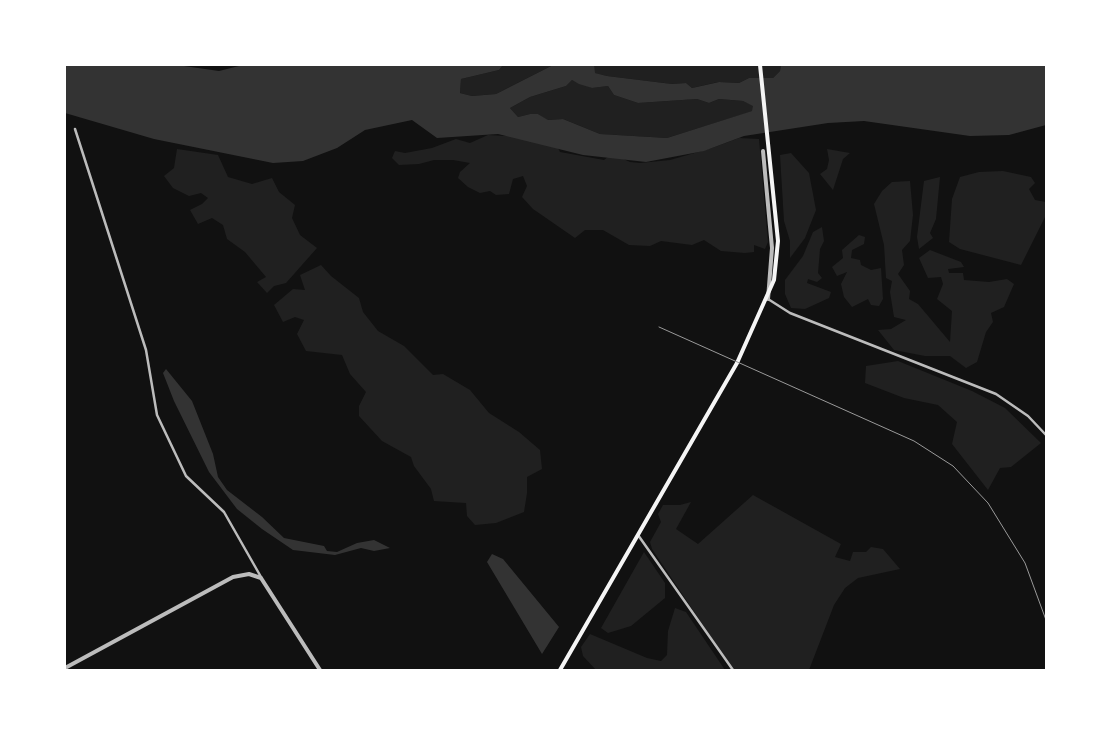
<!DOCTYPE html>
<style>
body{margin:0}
#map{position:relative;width:1111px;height:735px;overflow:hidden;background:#111;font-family:Manrope,sans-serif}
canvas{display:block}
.frame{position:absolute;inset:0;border:66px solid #fff;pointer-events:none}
</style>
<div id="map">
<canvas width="1111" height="735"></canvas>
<div class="frame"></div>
</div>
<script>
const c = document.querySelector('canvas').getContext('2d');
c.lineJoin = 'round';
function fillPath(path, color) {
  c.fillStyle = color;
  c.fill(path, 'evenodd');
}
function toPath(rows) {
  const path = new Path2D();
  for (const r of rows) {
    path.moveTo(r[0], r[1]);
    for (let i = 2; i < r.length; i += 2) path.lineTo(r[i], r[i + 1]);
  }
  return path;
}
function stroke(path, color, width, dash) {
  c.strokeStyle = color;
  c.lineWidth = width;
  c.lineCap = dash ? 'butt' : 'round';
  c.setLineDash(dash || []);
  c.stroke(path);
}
fillPath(toPath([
 [503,65,553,65,496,94,472,96,460,93,461,79,499,70],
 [594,65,781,65,780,71,773,78,749,78,739,83,718,82,692,88,686,83,672,84,607,76,594,73],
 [572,80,592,88,608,86,614,95,638,103,697,99,709,103,719,99,743,101,753,105,753,111,667,138,600,134,563,119,547,120,538,114,530,114,518,117,510,108,530,97,566,86],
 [518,132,555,141,560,152,604,160,610,155,617,156,630,162,640,163,670,160,712,148,739,138,759,139,768,242,765,249,754,245,754,252,745,253,721,251,704,240,692,245,661,241,650,246,629,245,603,230,585,230,575,238,533,209,522,197,527,186,523,176,513,179,509,194,496,195,490,191,480,193,468,187,458,178,460,172,470,163,453,160,434,160,419,164,399,165,392,158,395,151,405,153,432,148,456,139,470,143,488,135,505,136],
 [177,149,218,155,228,177,252,184,272,178,279,192,295,205,292,218,300,235,317,248,286,283,274,286,267,293,257,282,266,277,245,252,227,239,223,225,212,218,198,224,190,210,202,204,208,198,201,193,189,196,173,188,164,176,174,168],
 [827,149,850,153,843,159,833,190,820,174,827,169,829,160],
 [791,153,809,173,816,210,805,238,790,258,790,241,784,221,780,155],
 [1003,171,1031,177,1035,183,1029,189,1035,200,1046,202,1046,215,1021,265,960,249,949,242,952,199,960,177,979,172],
 [940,177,936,219,930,233,933,238,919,249,917,237,924,181],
 [910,181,913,215,910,241,902,250,904,265,898,274,910,291,909,299,918,304,950,342,952,311,937,299,943,284,941,277,928,278,919,258,930,250,961,262,964,267,948,269,949,273,963,273,964,280,989,282,1007,279,1014,284,1004,307,991,313,993,322,986,332,977,362,966,368,950,356,925,356,894,350,878,330,891,329,906,320,894,317,890,292,892,281,886,278,884,245,874,204,882,191,892,182],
 [822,227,824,241,820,249,818,273,822,278,817,282,808,279,807,283,831,292,829,298,805,309,791,308,785,294,785,280,803,256,813,232],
 [859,235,865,237,864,244,852,250,851,258,860,260,861,265,871,270,881,268,883,299,879,306,871,305,868,299,852,307,844,297,841,284,847,272,837,276,832,267,843,258,842,250],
 [321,265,331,276,359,298,363,312,378,331,404,346,433,375,443,374,470,390,489,413,519,432,540,450,542,469,527,477,527,493,524,512,496,523,475,525,467,516,466,503,434,501,431,489,414,466,411,457,382,441,359,416,359,406,366,392,350,374,342,355,306,351,297,334,304,320,295,317,283,322,274,305,293,289,305,290,300,275],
 [898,361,972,391,1005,408,1041,443,1011,467,1000,468,988,490,952,444,957,422,938,405,904,398,865,383,866,366],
 [753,495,841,544,835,557,850,561,853,552,866,552,871,547,883,549,900,569,858,578,845,588,834,605,809,670,733,670,652,549,650,542,661,522,658,514,663,505,680,505,691,502,676,529,698,544],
 [644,552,665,583,665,598,631,626,608,633,601,628],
 [675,608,686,612,725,670,596,670,583,656,581,647,590,634,647,658,661,661,667,655,668,631]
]), '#202020');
fillPath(toPath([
 [65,65,177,65,219,71,243,65,503,65,499,70,461,79,460,93,472,96,496,94,553,65,594,65,595,73,607,76,672,84,686,83,692,88,719,82,739,83,749,78,773,78,780,71,781,65,1046,65,1046,125,1009,135,970,136,864,121,828,123,744,136,704,151,646,162,583,155,498,134,437,138,412,120,365,130,337,148,303,161,273,163,154,139,65,113],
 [572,80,579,84,592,88,608,86,614,95,638,103,697,99,709,103,719,99,743,101,753,106,752,111,667,138,600,134,563,119,548,120,538,114,530,114,518,117,510,108,530,97,566,86],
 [166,369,192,401,213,454,218,477,227,490,262,517,284,538,324,546,327,551,337,552,357,543,374,540,390,548,374,551,361,548,335,555,293,550,262,529,237,509,209,472,174,401,163,373],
 [492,554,503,559,559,627,542,654,487,562]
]), '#333');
stroke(toPath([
 [75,129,146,350,157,415,186,476,224,512,261,577],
 [768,299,790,313,996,394,1028,416,1046,435],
 [638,535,733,670]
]), '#bcbcbc', 2.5);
stroke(toPath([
 [763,151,772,248,768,299],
 [65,668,233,577,249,574,261,578,320,670]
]), '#bcbcbc', 4);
stroke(toPath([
 [560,670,737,363,774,280,778,241,760,65]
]), '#f5f5f5', 4);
stroke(toPath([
 [659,327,914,441,953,466,988,503,1025,563,1046,620]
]), '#9a9a9a', 1);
</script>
